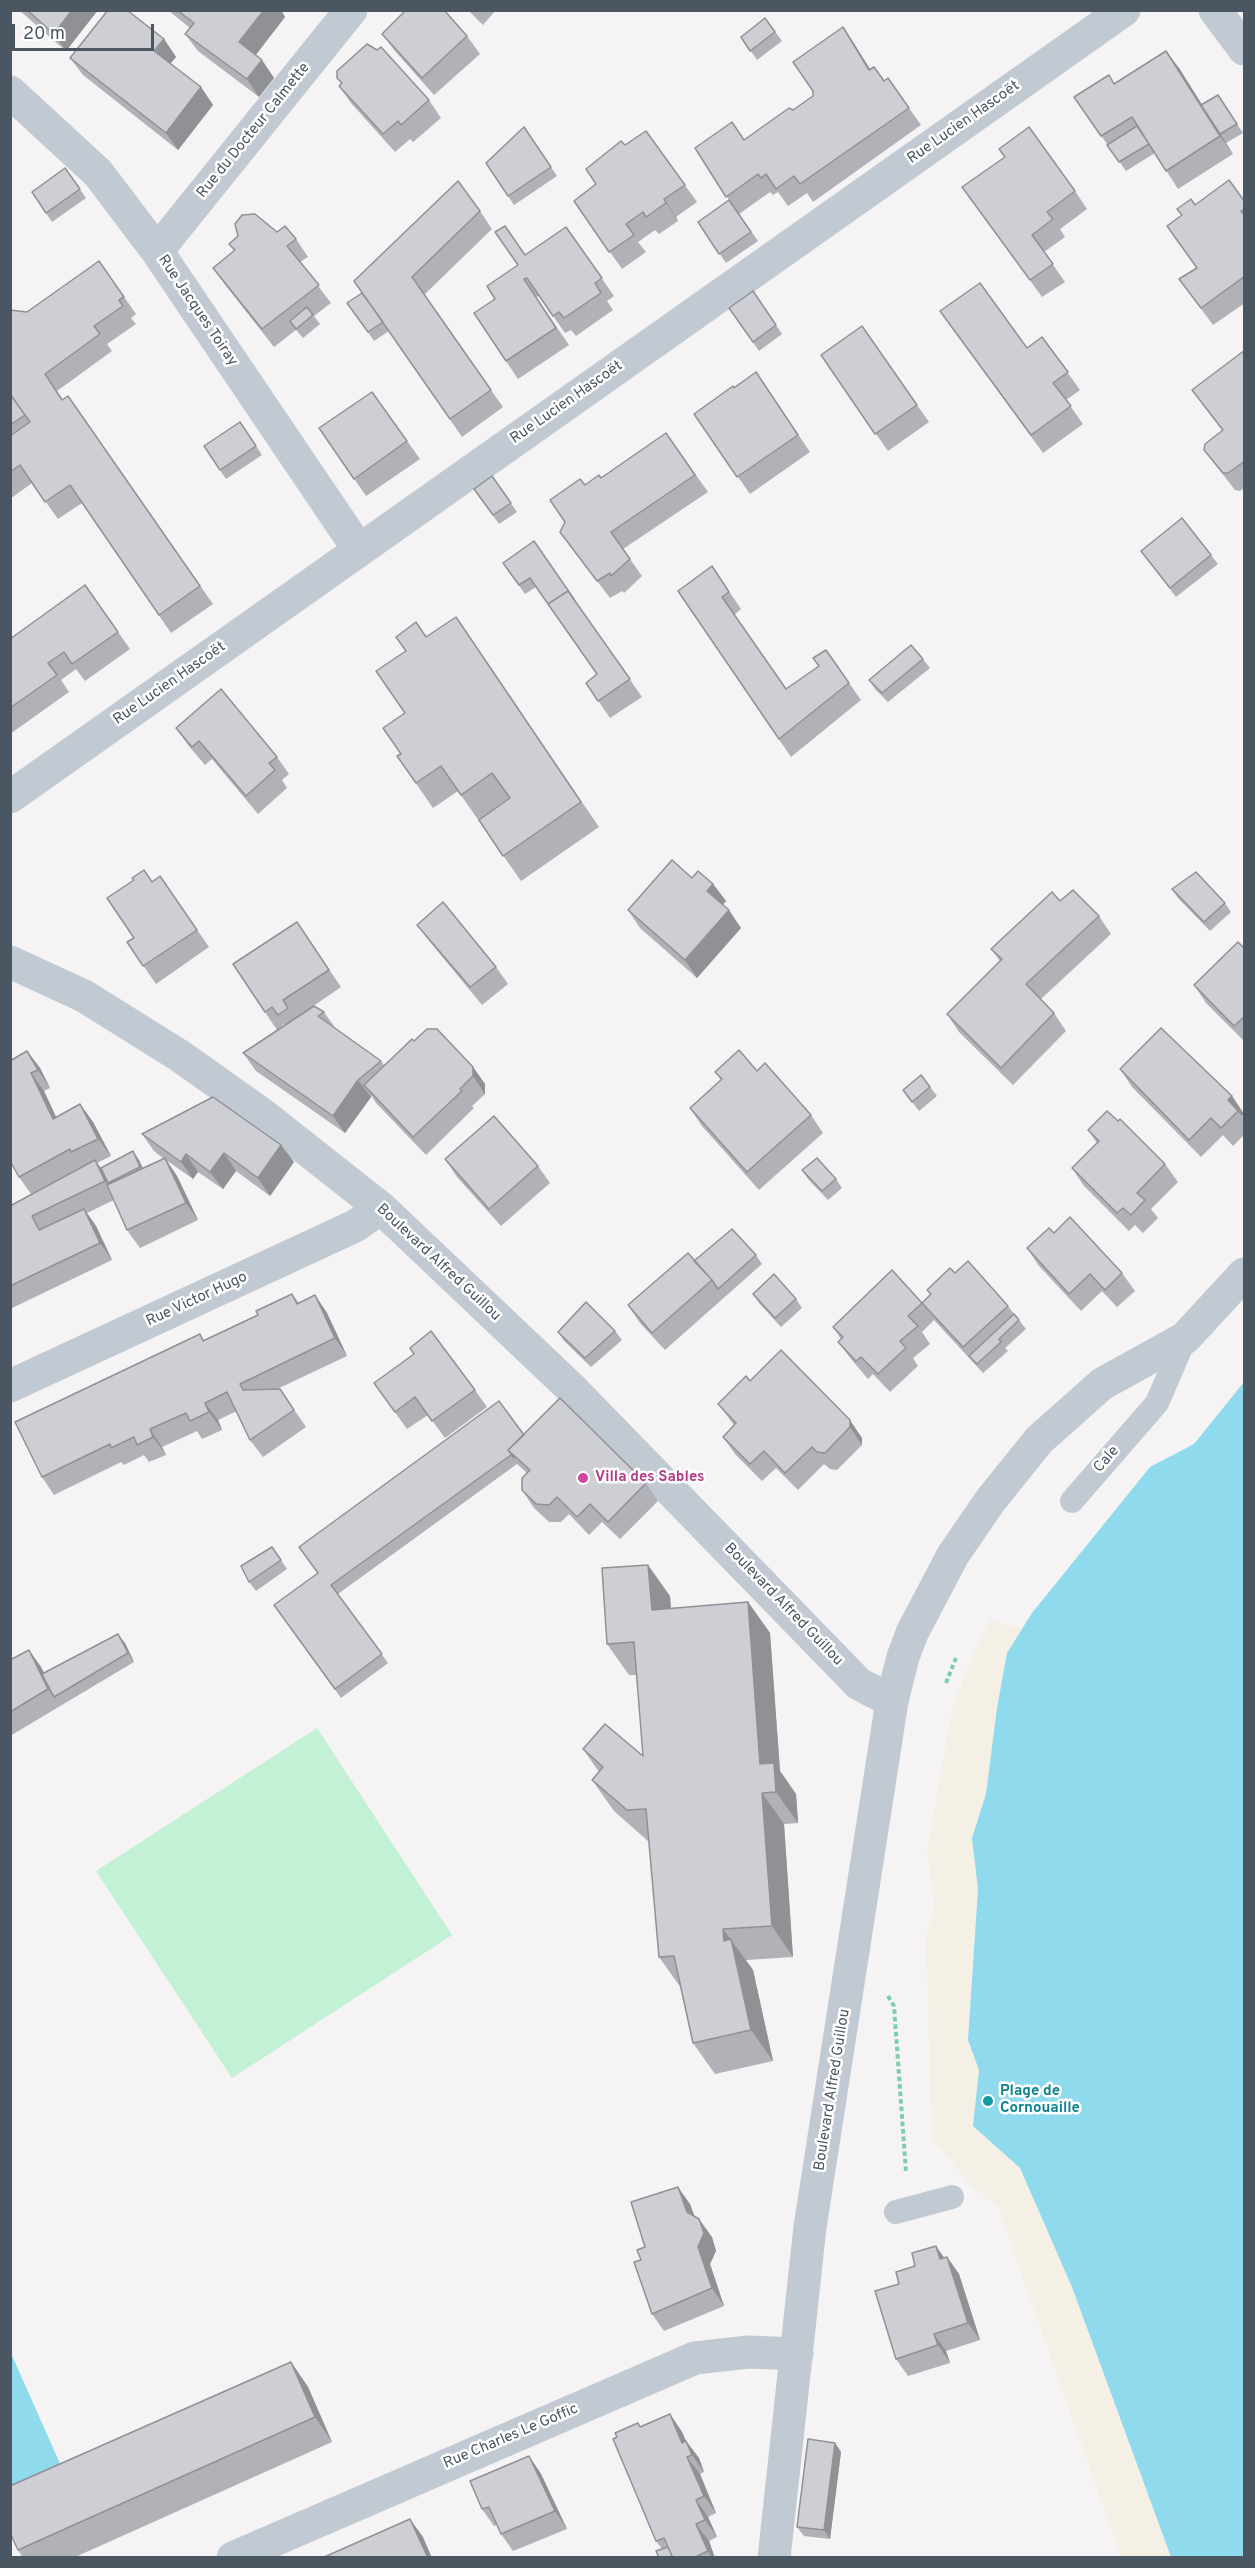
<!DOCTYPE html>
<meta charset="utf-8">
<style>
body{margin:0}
#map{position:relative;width:1255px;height:2568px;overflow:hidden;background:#f5f3f3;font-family:Overpass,sans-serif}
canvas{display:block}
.frame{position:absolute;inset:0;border:12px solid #4a5661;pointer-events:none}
.scale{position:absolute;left:12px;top:24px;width:142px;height:27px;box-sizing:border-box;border:3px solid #4a5661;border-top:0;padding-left:8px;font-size:18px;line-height:21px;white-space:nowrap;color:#4a5661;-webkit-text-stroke:4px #fff;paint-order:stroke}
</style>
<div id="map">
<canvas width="1255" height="2568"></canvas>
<div class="frame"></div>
<div class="scale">20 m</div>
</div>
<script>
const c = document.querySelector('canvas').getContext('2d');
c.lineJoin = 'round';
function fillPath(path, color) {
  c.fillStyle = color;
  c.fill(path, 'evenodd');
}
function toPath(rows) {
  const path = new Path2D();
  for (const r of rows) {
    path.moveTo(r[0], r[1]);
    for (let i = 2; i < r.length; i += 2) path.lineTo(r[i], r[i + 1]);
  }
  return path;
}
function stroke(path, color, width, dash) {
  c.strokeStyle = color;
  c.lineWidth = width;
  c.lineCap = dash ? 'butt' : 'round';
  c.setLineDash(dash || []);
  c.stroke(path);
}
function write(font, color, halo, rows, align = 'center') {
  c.font = font + ' Overpass,sans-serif';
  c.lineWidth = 5;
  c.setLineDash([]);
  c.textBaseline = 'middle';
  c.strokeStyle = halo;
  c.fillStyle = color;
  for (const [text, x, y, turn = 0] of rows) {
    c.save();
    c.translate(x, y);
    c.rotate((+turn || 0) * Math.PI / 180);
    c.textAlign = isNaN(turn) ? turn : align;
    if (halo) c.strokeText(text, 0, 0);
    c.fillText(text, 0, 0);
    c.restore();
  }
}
fillPath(toPath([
 [317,1728,452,1935,232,2078,96,1871]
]), '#c3f1d5');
fillPath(toPath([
 [990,1620,1086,1648,1244,2557,1121,2557,998,2207,975,2189,932,2139,926,1936,935,1904,927,1852,952,1710,969,1664]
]), '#f5f0e5');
fillPath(toPath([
 [1244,1382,1244,2557,1171,2557,1072,2287,1020,2168,973,2126,979,2070,968,2040,978,1889,972,1838,986,1794,997,1708,1007,1653,1032,1613,1150,1467,1194,1444],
 [10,2351,62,2468,10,2490]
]), '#90daee');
stroke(toPath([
 [946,1683,956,1658],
 [888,1996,894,2006,906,2172]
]), '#7ad0a6', 4, [4.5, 3]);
stroke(toPath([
 [1072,1501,1157,1403,1185,1338],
 [896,2212,952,2197]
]), '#c1cad2', 24);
stroke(toPath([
 [10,92,98,173,157,251,359,550],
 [157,251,351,10],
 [10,797,1124,10],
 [10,962,84,996,180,1056,263,1115,381,1208,572,1389,859,1684,892,1701],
 [10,1386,355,1226,381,1208],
 [233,2558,695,2358,748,2352,797,2354]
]), '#c1cad2', 33);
stroke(toPath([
 [1215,10,1244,49],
 [774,2558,810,2227,892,1701,903,1657,912,1633,953,1555,990,1501,1039,1440,1102,1384,1185,1338,1244,1274]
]), '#c1cad2', 33);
fillPath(toPath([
 [19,10,98,10,66,51],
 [168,10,281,10,285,17,255,55,262,60,274,78,259,97,198,51,185,34,190,28],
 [468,10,496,10,483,25],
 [765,18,782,41,757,60,741,37],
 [843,27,870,69,884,81,888,78,921,125,813,202,807,193,788,206,778,192,773,195,770,192,739,214,758,241,726,263,698,222,729,200,695,148,744,140,793,110,813,96],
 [382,34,467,36,480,54,434,95,395,51],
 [164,39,176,57,170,64,201,87,213,105,178,150,83,75,70,58],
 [377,50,429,100,441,118,413,142,410,139,395,152,351,103,339,86,341,83,337,78],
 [1179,68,1202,105,1218,95,1243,133,1226,143,1233,154,1178,189,1155,153,1126,171,1074,97,1115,84],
 [524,127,557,176,514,205,508,196],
 [646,131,697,202,676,217,678,221,659,234,655,230,638,242,646,252,622,269,574,201,596,184,625,145],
 [1005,157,1075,191,1087,209,1060,229,1065,237,1044,252,1065,282,1042,297,975,204],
 [65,168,86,198,52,222,32,192],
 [1245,202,1245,303,1213,325,1179,279,1196,268,1182,215,1195,205],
 [480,211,492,229,424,295,503,407,462,437,389,331,374,341,347,303],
 [566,227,614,296,607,301,613,310,576,336,571,330,565,333,539,296,536,297,569,345,518,379,506,361,518,265,525,255],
 [277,232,296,239,308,257,300,262,331,303,314,316,320,324,303,338,296,330,274,347,226,286,213,268,234,251,229,244],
 [99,261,136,314,131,318,136,324,107,344,112,351,57,391,63,400,68,396,213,604,171,633,82,503,58,519,32,483,10,499,10,310,27,312],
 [753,291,782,334,759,351,729,308],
 [862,326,929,422,888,451,821,355],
 [952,328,1027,348,1042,337,1080,390,1066,400,1083,424,1043,453],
 [1245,350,1245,487,1240,491,1235,490,1204,450,1222,430,1192,390],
 [756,372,810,452,750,494,694,414],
 [372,392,420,459,366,496,319,428],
 [240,422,262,455,226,479,204,446],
 [666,433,708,492,623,549,642,576,624,593,622,591,610,598,560,532,585,485,601,478],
 [492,476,517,512,499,524,474,489],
 [534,541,642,697,610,718,586,683,597,674,536,587,525,594,503,563],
 [1141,551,1211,555,1218,564,1176,597],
 [712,566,741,609,734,615,786,689,819,666,826,650,861,700,791,757,678,591],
 [85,585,130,649,85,681,76,669,61,680,69,692,10,734,10,639],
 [426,637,473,642,599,827,521,881,458,791,433,808,397,756,401,754,405,713,406,651],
 [923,659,930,668,888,702,875,689,869,680],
 [176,728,277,757,289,774,282,780,287,788,258,814,212,759,205,765,188,745],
 [160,876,209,947,156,984,127,942,134,938,152,882],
 [692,878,713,884,726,901,722,905,741,928,697,978,640,928,628,910],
 [1172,889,1225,903,1231,912,1210,931,1178,898],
 [1060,901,1099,916,1111,934,1041,999,1054,1013,1066,1031,1013,1085,959,1032,947,1014,1000,961,991,949],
 [297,922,341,987,296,1018,324,1012,336,1029,381,1061,384,1065,414,1041,473,1067,485,1084,485,1094,472,1106,474,1108,426,1155,376,1103,372,1096,345,1133,256,1071,243,1053,285,1025,284,1024,277,1030,265,1012],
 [417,925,496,967,508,984,482,1005,430,942],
 [1245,949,1245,1042,1206,1003,1194,985],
 [27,1051,40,1068,50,1088,44,1091,56,1117,80,1104,93,1122,111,1156,97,1163,101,1168,139,1160,143,1168,164,1159,154,1151,142,1134,281,1145,294,1162,270,1196,236,1171,223,1189,198,1172,193,1179,166,1160,177,1176,198,1220,140,1248,127,1230,114,1200,87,1213,96,1226,112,1260,10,1309,10,1206,81,1167,31,1194,19,1177],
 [1120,1069,1232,1096,1244,1114,1242,1116,1245,1121,1245,1134,1233,1146,1223,1135,1201,1157,1132,1087],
 [757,1071,811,1115,823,1133,759,1190,702,1126,690,1108,721,1080,715,1072],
 [921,1075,937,1096,919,1111,903,1090],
 [1088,1130,1165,1164,1178,1182,1151,1209,1158,1218,1143,1233,1135,1225,1129,1231,1084,1186,1072,1168,1097,1143],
 [445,1159,538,1166,550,1183,501,1226,457,1177],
 [802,1170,836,1179,842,1188,828,1200,808,1179],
 [1054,1233,1122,1273,1135,1291,1117,1307,1102,1291,1081,1311,1039,1266,1027,1248],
 [756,1255,762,1264,665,1350,640,1323,628,1305,695,1261],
 [955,1273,1008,1306,1026,1329,1005,1348,1008,1351,983,1373,934,1320,922,1303,930,1295,927,1290],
 [292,1294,299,1303,315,1295,327,1313,347,1356,277,1389,280,1389,306,1427,263,1457,250,1440,237,1411,218,1420,222,1430,202,1439,197,1431,162,1447,166,1455,149,1462,144,1455,124,1465,121,1462,54,1495,42,1477,200,1334,204,1340,258,1315],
 [753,1294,796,1299,802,1308,781,1327,759,1303],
 [922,1303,934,1320,922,1332,930,1344,913,1358,918,1366,890,1392,873,1374,868,1379,851,1359,838,1342,841,1339,833,1327],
 [615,1331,622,1340,591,1367,564,1341,558,1332],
 [781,1350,862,1438,862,1445,837,1470,830,1469,824,1464,798,1490,776,1468,762,1481,735,1454,723,1437,734,1425,718,1404,750,1381],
 [374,1383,475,1390,487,1407,445,1438,428,1415,407,1429],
 [524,1435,646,1483,658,1501,620,1539,602,1522,589,1535,569,1514,561,1522,549,1522,534,1508,522,1490,527,1473,517,1464,338,1594,388,1663,341,1698,274,1605],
 [272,1547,287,1569,256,1591,249,1582],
 [670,1596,671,1608,748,1602,770,1633,780,1771,796,1794,798,1823,784,1824,793,1957,746,1960,753,1970,773,2061,715,2074,693,2043,681,1988,659,1957,649,1842,614,1811,592,1780,599,1772,583,1749,643,1756,637,1675,629,1675,607,1644],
 [125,1643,134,1662,10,1736,10,1660,29,1650,41,1667,44,1673],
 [690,2204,695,2217,712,2237,716,2251,710,2264,724,2306,664,2331,652,2314,641,2260,645,2247],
 [944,2257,947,2257,959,2274,980,2340,946,2351,950,2363,908,2376,896,2359,899,2284],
 [291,2362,308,2387,332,2442,73,2558,23,2558,18,2550],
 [670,2414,682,2432,686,2441,699,2458,704,2472,700,2474,716,2513,708,2517,717,2537,709,2541,715,2558,659,2558,662,2549,656,2541,617,2437,638,2423,641,2427],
 [835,2443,841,2452,830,2539,804,2536,797,2527],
 [529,2456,541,2474,567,2529,513,2551,501,2534,497,2525,494,2526,482,2509]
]), '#b0b2b7');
fillPath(toPath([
 [72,10,98,10,66,51,54,34],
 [264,10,281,10,285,17,252,60,239,42],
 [843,27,855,45,881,87,869,70],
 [164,39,176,57,166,69,154,51],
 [1166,51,1179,68,1233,154,1220,136],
 [262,60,274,78,259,97,247,79],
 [201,87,213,105,178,150,166,133],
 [664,199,676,217,678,221,666,203],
 [713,884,726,901,719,909,707,891],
 [729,910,741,928,697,978,685,960],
 [27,1051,40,1068,50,1088,38,1070],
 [473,1067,485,1084,485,1094,473,1076],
 [31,1073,44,1091,65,1136,53,1119],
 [358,1080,371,1097,345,1133,333,1116],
 [1232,1096,1244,1114,1242,1116,1228,1100],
 [80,1104,93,1122,111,1156,98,1139],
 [281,1145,294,1162,270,1196,258,1178],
 [133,1151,139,1160,146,1176,140,1167],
 [224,1153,236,1171,223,1189,210,1172],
 [186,1154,198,1172,193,1179,181,1162],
 [165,1158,177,1176,198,1220,186,1203],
 [95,1160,107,1177,108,1183,117,1199,105,1181],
 [84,1209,96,1226,112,1260,100,1243],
 [315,1295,327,1313,347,1356,335,1338],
 [205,1403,218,1420,222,1430,209,1412],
 [850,1420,862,1438,862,1445,850,1427],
 [150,1429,162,1447,166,1455,153,1437],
 [648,1565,670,1596,673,1641,652,1610],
 [748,1602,770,1633,780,1771,796,1794,798,1823,776,1792,760,1764],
 [118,1634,125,1643,134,1662,128,1653],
 [29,1650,41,1667,56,1696,54,1697,48,1689],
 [762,1793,784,1824,793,1957,772,1926],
 [723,1929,753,1970,773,2061,751,2030,724,1941],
 [678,2187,690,2204,699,2230,687,2212],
 [699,2219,712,2237,716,2251,710,2264,724,2306,712,2288,698,2247],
 [936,2246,948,2263,940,2259],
 [947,2257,959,2274,980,2340,968,2323],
 [934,2334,946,2351,950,2363,938,2345],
 [291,2362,308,2387,332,2442,315,2417],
 [670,2414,682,2432,692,2455,682,2443],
 [686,2441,699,2458,704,2472,692,2455],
 [835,2443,841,2452,830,2539,824,2530],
 [529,2456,541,2474,567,2529,555,2511],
 [687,2457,700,2474,716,2513,704,2496],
 [696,2500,708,2517,717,2537,705,2520],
 [410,2519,423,2537,432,2558,428,2558],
 [696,2524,709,2541,715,2558,712,2558,708,2551]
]), '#909195');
const building = toPath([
 [27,10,72,10,54,34,27,10],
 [108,10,127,10,164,39,154,51,201,87,166,133,70,58,108,10],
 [177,10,264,10,239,42,262,60,247,79,185,34,194,23,177,10],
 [406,10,444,10,467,36,422,78,382,34,406,10],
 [765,18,775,32,750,51,741,37,765,18],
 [843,27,869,70,874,67,884,81,888,78,909,108,800,184,794,176,776,189,766,174,761,178,758,174,726,197,695,148,732,122,744,140,789,108,793,110,813,96,813,91,793,62,843,27],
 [367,44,377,50,381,47,429,100,401,125,398,121,383,134,339,86,342,83,337,78,337,71,367,44],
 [1166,51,1220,136,1166,171,1132,117,1101,136,1074,97,1109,75,1114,84,1166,51],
 [1218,95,1237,124,1220,134,1201,105,1218,95],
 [1137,126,1149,144,1119,162,1107,145,1137,126],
 [524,127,551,167,508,196,486,163,524,127],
 [1029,127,1075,191,1047,212,1053,219,1032,235,1053,264,1030,280,962,187,1005,157,999,149,1029,127],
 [646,131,685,185,664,199,666,203,646,217,643,212,626,224,634,235,609,252,574,201,596,184,586,169,621,141,625,145,646,131],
 [65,168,80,189,46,213,32,192,65,168],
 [1229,180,1245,202,1245,209,1241,211,1245,216,1245,276,1201,308,1179,279,1197,268,1167,226,1182,215,1177,209,1191,199,1195,205,1229,180],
 [458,181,480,211,412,277,491,390,450,419,354,281,458,181],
 [729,200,751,232,719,254,698,222,729,200],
 [255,214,277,232,285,226,296,239,287,246,319,285,262,329,213,268,235,250,229,244,238,236,235,224,242,215,255,214],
 [505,226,525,255,566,227,602,278,595,283,601,293,564,318,559,312,553,316,527,278,524,279,556,328,506,361,474,313,495,299,487,286,518,265,495,232,505,226],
 [99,261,124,297,119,300,123,306,94,326,100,334,45,374,62,400,68,396,200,586,159,615,70,485,45,502,20,465,10,472,10,436,30,422,10,394,10,310,27,312,99,261],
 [980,283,1027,348,1042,337,1068,372,1053,383,1071,406,1031,435,940,311,980,283],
 [753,291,776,325,753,342,729,308,753,291],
 [362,293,383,322,368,332,347,303,362,293],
 [307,307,313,315,296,329,290,321,307,307],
 [862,326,917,405,875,434,821,355,862,326],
 [1245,350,1245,461,1228,473,1223,473,1204,450,1205,444,1223,430,1192,390,1245,350],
 [756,372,798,435,737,477,694,414,733,386,734,388,756,372],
 [372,392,407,441,354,479,319,428,372,392],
 [10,394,25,415,10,425,10,394],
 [240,422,256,446,220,470,204,446,240,422],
 [666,433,695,475,611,532,630,559,611,576,610,573,597,581,560,532,565,522,550,500,580,479,585,485,599,475,601,478,666,433],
 [492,476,511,503,493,515,474,489,492,476],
 [1182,518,1211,555,1170,588,1141,551,1182,518],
 [534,541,574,599,568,591,548,604,530,578,519,585,503,563,534,541],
 [712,566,729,592,722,597,786,689,819,666,813,658,826,650,849,683,779,739,678,591,712,566],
 [85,585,118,632,72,664,64,652,48,663,57,675,10,708,10,639,85,585],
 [568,591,630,679,598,701,586,683,597,674,548,604,568,591],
 [456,617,581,802,503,856,479,820,510,798,492,773,461,795,441,766,416,783,397,756,401,754,383,728,405,713,376,671,406,651,396,637,416,622,426,637,456,617],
 [911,645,923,659,882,693,869,680,911,645],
 [221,689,277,757,269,763,275,770,246,796,199,741,192,747,176,728,221,689],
 [672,860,692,878,698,871,713,884,707,891,729,910,685,960,628,910,672,860],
 [144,870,152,882,160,876,197,930,143,966,127,942,134,938,107,898,134,880,132,878,144,870],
 [1196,872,1225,903,1204,922,1172,889,1196,872],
 [1073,890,1099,916,1026,984,1054,1013,1001,1068,947,1014,1002,959,991,949,1052,892,1060,901,1073,890],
 [443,902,496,967,470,987,417,925,443,902],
 [297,922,329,970,283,1000,288,1008,278,1015,272,1007,265,1012,233,964,297,922],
 [1238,942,1245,949,1245,1016,1234,1026,1194,985,1238,942],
 [314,1006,324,1012,318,1016,381,1061,358,1080,333,1116,243,1053,314,1006],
 [1161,1028,1232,1096,1228,1100,1238,1111,1221,1128,1211,1118,1189,1140,1120,1069,1161,1028],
 [427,1029,437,1029,473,1067,473,1076,460,1089,462,1091,413,1137,364,1085,412,1039,414,1041,427,1029],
 [739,1050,757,1071,765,1063,811,1115,747,1172,690,1108,722,1079,715,1072,739,1050],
 [27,1051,38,1070,31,1073,53,1119,80,1104,98,1139,71,1152,70,1149,19,1177,10,1161,10,1061,27,1051],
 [921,1075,930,1087,912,1102,903,1090,921,1075],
 [213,1097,281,1145,258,1178,224,1153,210,1172,186,1154,181,1162,142,1134,213,1097],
 [1107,1111,1118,1121,1120,1119,1165,1164,1137,1193,1145,1200,1131,1215,1123,1208,1117,1213,1072,1168,1099,1141,1088,1130,1107,1111],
 [494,1116,538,1166,489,1209,445,1159,494,1116],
 [133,1151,140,1167,108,1183,101,1168,133,1151],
 [165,1158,186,1203,127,1230,107,1185,165,1158],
 [817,1158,836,1179,822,1191,802,1170,817,1158],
 [95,1160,105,1181,32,1216,39,1230,84,1209,100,1243,10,1286,10,1206,95,1160],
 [1070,1217,1122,1273,1105,1290,1090,1274,1069,1294,1027,1248,1049,1228,1054,1233,1070,1217],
 [732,1229,756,1255,718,1289,712,1280,694,1261,732,1229],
 [688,1253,712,1280,652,1333,628,1305,688,1253],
 [968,1261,1008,1306,963,1347,922,1303,931,1294,927,1290,950,1268,955,1273,968,1261],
 [892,1270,922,1303,908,1316,918,1326,900,1341,906,1348,878,1374,861,1357,856,1361,838,1342,843,1337,833,1327,892,1270],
 [774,1274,796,1299,775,1318,753,1294,774,1274],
 [292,1294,297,1304,315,1295,335,1338,240,1384,243,1390,280,1389,294,1410,250,1440,227,1392,205,1403,209,1412,190,1421,186,1413,150,1429,153,1437,137,1445,134,1437,111,1448,110,1444,42,1477,15,1422,200,1334,203,1341,258,1315,256,1311,292,1294],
 [586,1302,615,1331,585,1358,558,1332,586,1302],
 [1014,1314,1019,1320,999,1339,1001,1342,977,1364,969,1356,1014,1314],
 [431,1331,475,1390,432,1421,415,1397,395,1412,374,1383,414,1354,410,1348,431,1331],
 [781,1350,850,1420,850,1427,825,1453,817,1452,812,1447,785,1473,764,1451,750,1464,723,1437,736,1423,718,1404,746,1376,750,1381,781,1350],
 [560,1398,646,1483,608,1522,590,1504,577,1517,557,1497,549,1505,536,1504,522,1490,522,1478,530,1470,508,1450,560,1398],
 [499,1401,524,1435,508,1450,514,1458,511,1455,331,1585,382,1654,335,1689,274,1605,318,1573,299,1547,499,1401],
 [272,1547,281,1560,249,1582,241,1566,272,1547],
 [648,1565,652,1610,748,1602,760,1764,774,1763,776,1792,762,1793,772,1926,723,1929,724,1941,731,1939,751,2030,693,2043,674,1956,659,1957,646,1809,627,1810,592,1780,603,1767,583,1749,605,1724,643,1756,634,1642,607,1644,602,1568,648,1565],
 [118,1634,128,1653,54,1697,42,1674,118,1634],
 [29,1650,48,1689,10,1712,10,1660,29,1650],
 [678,2187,687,2212,699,2219,704,2233,698,2247,712,2288,652,2314,634,2262,641,2260,637,2250,645,2247,631,2202,678,2187],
 [936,2246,940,2259,947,2257,968,2323,934,2334,938,2345,896,2359,875,2291,899,2284,896,2272,915,2266,912,2253,936,2246],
 [291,2362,315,2417,18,2550,10,2533,10,2486,291,2362],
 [670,2414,682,2443,686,2441,692,2455,687,2457,704,2496,696,2500,705,2520,696,2524,708,2551,693,2558,673,2558,664,2538,656,2541,613,2439,617,2437,615,2433,638,2423,640,2427,670,2414],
 [808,2439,835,2443,824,2530,797,2527,808,2439],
 [529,2456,555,2511,501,2534,489,2507,482,2509,470,2481,529,2456],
 [410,2519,428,2558,322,2558,410,2519],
 [668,2547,673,2558,659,2558,656,2551,668,2547]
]);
fillPath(building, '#cdcfd5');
stroke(building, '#909195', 1.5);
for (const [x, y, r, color] of [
 [583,1478,6,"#d1479c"],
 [988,2101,6,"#0f9aa8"]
]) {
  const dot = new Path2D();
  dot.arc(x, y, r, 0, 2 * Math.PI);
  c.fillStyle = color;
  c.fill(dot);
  stroke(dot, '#fff', 2);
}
write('15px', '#4a5661', '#fff', [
 ["Rue Lucien Hascoët",964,123,-35],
 ["Rue du Docteur Calmette",254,131,-51],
 ["Rue Jacques Toiray",197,311,56],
 ["Rue Lucien Hascoët",567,403,-35],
 ["Rue Lucien Hascoët",170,684,-35],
 ["Boulevard Alfred Guillou",438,1263,43],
 ["Rue Victor Hugo",197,1300,-25],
 ["Cale",1107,1460,-49],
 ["Boulevard Alfred Guillou",783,1605,46],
 ["Boulevard Alfred Guillou",833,2090,-81],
 ["Rue Charles Le Goffic",511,2437,-23]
]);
write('bold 15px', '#b23c85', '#fff', [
 ["Villa des Sables",595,1478]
], 'left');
write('bold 15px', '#0d838f', '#fff', [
 ["Plage de",1000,2092],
 ["Cornouaille",1000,2109]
], 'left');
</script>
